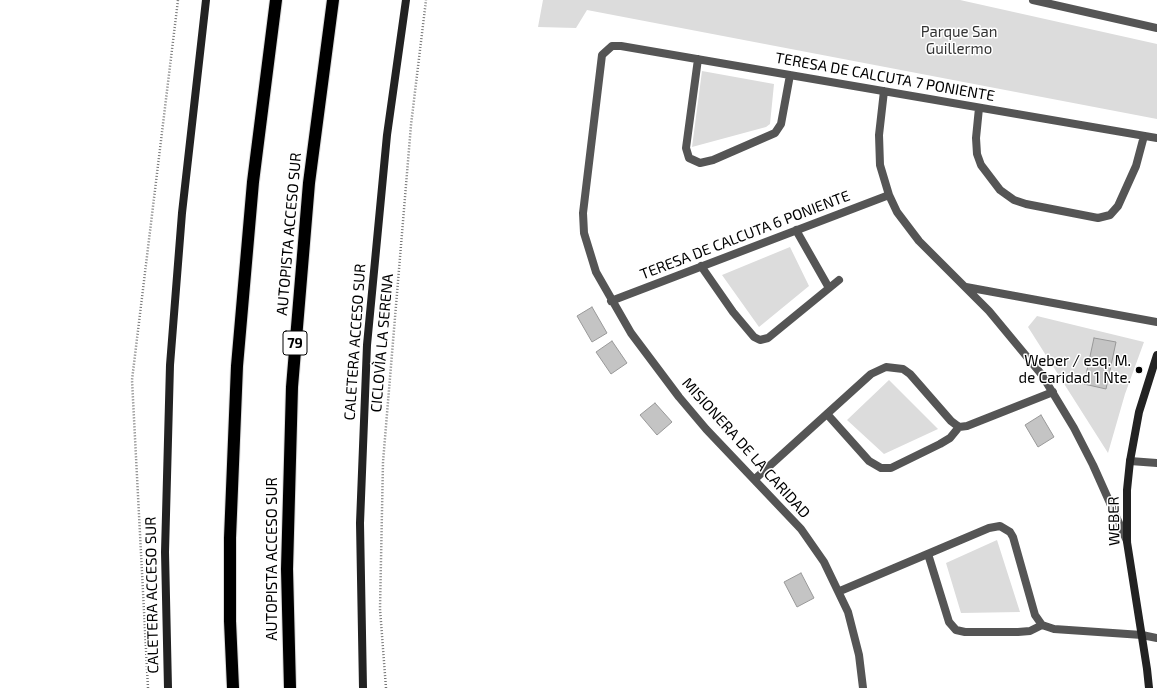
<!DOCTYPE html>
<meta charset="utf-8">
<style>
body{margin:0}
canvas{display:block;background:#fff}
</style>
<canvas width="1157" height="688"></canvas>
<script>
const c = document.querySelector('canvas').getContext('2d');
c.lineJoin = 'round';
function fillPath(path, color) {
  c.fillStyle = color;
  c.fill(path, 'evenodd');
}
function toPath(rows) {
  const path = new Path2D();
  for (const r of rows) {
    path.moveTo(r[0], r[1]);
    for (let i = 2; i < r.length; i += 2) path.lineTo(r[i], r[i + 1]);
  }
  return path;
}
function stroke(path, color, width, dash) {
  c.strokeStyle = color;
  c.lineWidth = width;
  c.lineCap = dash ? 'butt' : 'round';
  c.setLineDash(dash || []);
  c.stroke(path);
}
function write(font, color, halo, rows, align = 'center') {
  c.font = font + ' "Exo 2",sans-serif';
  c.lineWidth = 3;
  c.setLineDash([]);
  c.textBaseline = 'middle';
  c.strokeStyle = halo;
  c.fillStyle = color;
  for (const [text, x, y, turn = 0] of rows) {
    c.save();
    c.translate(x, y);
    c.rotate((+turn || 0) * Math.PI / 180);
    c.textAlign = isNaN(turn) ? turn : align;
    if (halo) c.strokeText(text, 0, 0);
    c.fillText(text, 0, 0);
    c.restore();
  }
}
fillPath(toPath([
 [543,0,960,0,1157,44,1157,119,587,10,576,28,538,27],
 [702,71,774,84,770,124,766,127,692,147],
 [790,247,809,286,759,327,722,275],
 [1037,316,1144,342,1125,394,1108,453,1028,327],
 [889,380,938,429,884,454,847,420],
 [997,540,1020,612,961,613,946,563]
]), '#dcdcdc');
const building = toPath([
 [592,307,607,333,592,342,577,316,592,307],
 [1094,338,1116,342,1106,389,1084,384,1094,338],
 [612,341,627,363,611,374,596,352,612,341],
 [655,403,672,422,657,435,640,415,655,403],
 [1041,415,1054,437,1038,447,1025,425,1041,415],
 [801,573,814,598,797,607,784,582,801,573]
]);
fillPath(building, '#c4c4c4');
stroke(building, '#999', 1);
const highway = toPath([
 [233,688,230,621,230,538,237,366,253,182,276,0],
 [290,688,287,569,292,387,309,183,333,0]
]);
stroke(highway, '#dbdbdb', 14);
stroke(toPath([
 [148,688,132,380,178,0],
 [386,688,380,609,383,462,411,125,426,0]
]), '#777', 2.5, [1, 2]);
stroke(toPath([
 [1033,0,1157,28],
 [698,59,686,148,689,158,700,163,713,160,775,133,781,124,790,75],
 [884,91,879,135,880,165,889,195,897,212,919,241,989,311,1042,375,1074,428,1093,465,1127,541],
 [979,108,976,138,977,154,981,165,1000,190,1014,200,1026,204,1098,218,1110,215,1118,206,1136,166,1144,136],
 [796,230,829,288],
 [701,266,733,312,754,337,760,340,768,338,839,280],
 [966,287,1157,322],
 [611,301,889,195],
 [827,414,869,461,881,468,891,468,940,444,950,438,959,427],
 [1130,461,1157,463],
 [755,479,871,374,886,367,903,369,910,374,951,421,959,427,967,426,1053,392],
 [928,554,949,622,956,630,965,632,1018,632,1030,631,1042,625],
 [840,591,989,528,1000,526,1010,532,1013,537,1035,615,1042,625,1054,629,1142,635,1157,638],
 [863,688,859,655,848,612,824,562,801,529,706,429,679,397,631,333,596,272,584,233,583,213,602,55,612,46,621,46,1157,138]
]), '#555', 8);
stroke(toPath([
 [168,688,165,552,170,365,182,213,206,0],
 [363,688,360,523,367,345,387,135,406,0],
 [1149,688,1147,669,1127,542,1127,490,1130,461,1139,412,1157,355]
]), '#222', 8);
stroke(highway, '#000', 12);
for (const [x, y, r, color] of [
 [1139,370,4,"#000"]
]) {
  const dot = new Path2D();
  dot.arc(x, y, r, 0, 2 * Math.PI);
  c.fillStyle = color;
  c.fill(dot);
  stroke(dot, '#fff', 1.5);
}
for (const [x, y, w] of [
 [295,343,24]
]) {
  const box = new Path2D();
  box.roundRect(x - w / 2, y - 12, w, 24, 3);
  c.fillStyle = '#fff';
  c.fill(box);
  stroke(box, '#000', 1);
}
write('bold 14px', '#000', null, [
 ["79",295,343]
]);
write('15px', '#333', '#fff', [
 ["Parque San",959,32],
 ["Guillermo",959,49]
]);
write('15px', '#000', '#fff', [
 ["TERESA DE CALCUTA 7 PONIENTE",885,77,10],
 ["AUTOPISTA ACCESO SUR",289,234,-85],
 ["TERESA DE CALCUTA 6 PONIENTE",745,235,-21],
 ["CALETERA ACCESO SUR",355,342,-86],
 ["CICLOVÌA LA SERENA",382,343,-85],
 ["MISIONERA DE LA CARIDAD",746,448,48],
 ["WEBER",1114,521,-91],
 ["AUTOPISTA ACCESO SUR",272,559,-90],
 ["CALETERA ACCESO SUR",152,595,-91]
]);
write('15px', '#000', '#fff', [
 ["Weber / esq. M.",1131,361],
 ["de Caridad 1 Nte.",1131,378]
], 'right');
</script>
